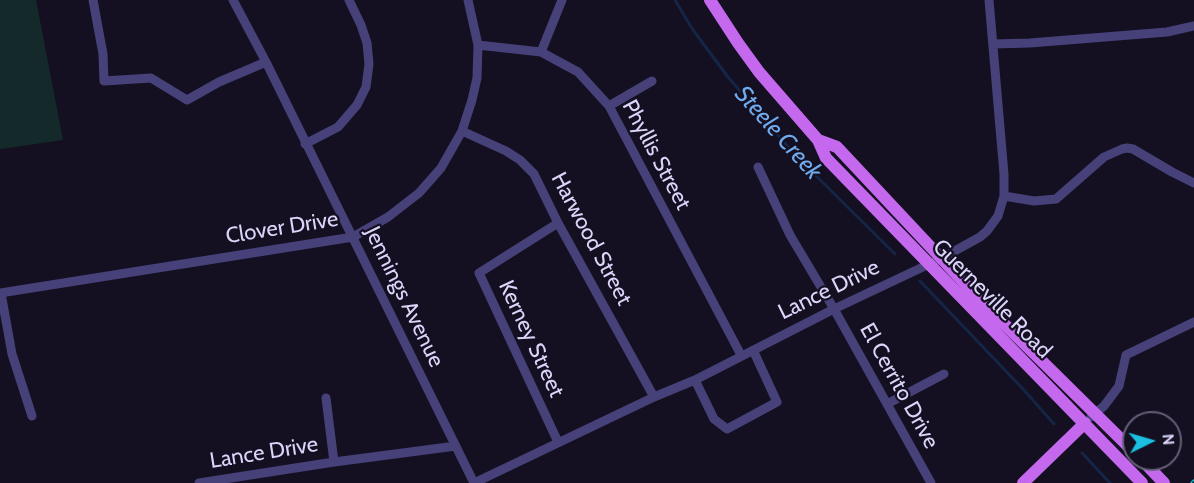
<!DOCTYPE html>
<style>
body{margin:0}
#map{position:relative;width:1194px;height:483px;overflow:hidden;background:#141021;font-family:Cabin,sans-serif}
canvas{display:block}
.north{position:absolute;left:1122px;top:411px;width:60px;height:60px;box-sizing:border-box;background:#141021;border:2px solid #645f78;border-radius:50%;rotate:85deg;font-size:16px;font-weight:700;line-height:24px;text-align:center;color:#dcd5fa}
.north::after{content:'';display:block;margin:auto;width:21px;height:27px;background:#1bc0e0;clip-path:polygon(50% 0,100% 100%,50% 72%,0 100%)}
</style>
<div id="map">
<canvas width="1194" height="483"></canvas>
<div class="north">N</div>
</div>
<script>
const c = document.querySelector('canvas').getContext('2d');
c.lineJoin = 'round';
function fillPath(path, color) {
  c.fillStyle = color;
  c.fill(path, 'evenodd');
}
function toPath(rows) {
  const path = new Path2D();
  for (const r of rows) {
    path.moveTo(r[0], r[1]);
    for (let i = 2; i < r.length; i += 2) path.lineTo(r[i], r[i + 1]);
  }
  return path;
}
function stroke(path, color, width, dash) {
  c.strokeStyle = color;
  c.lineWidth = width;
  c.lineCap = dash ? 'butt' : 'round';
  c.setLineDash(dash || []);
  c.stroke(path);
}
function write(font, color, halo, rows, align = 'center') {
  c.font = font + ' Cabin,sans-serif';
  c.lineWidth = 4.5;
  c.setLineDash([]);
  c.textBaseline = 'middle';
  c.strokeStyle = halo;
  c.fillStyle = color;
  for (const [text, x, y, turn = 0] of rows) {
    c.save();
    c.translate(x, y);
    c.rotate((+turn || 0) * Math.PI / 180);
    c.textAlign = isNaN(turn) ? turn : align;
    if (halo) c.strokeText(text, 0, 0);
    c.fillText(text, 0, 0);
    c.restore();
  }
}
fillPath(toPath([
 [0,0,36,0,63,140,0,149]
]), '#142a2a');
stroke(toPath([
 [675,0,693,30,728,77,795,155,895,254],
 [920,281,1023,389,1054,424],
 [1082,453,1110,483]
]), '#152546', 3);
stroke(toPath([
 [93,0,103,54,104,81,151,78,187,100,219,82,266,62],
 [233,0,266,62,474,483],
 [993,44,1030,43,1167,32,1194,26],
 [478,45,541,52,578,72,609,106,741,355],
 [541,52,562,0],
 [609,106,652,81],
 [462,131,506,151,520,160,534,174,558,223,654,397],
 [305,144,338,127,357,105,366,87,369,64,367,43,361,25,349,0],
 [758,167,790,235,834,309,931,483],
 [1004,196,1034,201,1056,199,1104,157,1122,149,1127,148,1133,149,1172,172,1194,183],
 [0,293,353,237,388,217,419,193,441,168,462,131,472,100,477,78,478,45,468,0],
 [1,293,12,354,32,416],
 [695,380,714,419,727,429,777,402,753,350],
 [326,398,334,462],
 [887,404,944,374],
 [1091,417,1104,406,1119,386,1126,355,1194,322],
 [558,442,479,273,558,223],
 [199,483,334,462,456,446],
 [474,483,654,397,695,380,834,309,942,258,980,237,987,231,998,216,1004,196,1004,174,989,0]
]), '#47417a', 9);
stroke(toPath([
 [710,0,738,43,759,72,818,140,826,158,1142,483],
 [818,140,837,147,984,304,1134,452],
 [1141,459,1164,483],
 [1023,483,1085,423]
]), '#c469ed', 12);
const rail = toPath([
 [1193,483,1194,482]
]);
stroke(rail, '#1bc0e0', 5);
stroke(rail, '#141021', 3, [9]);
write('22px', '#dcd5fa', '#141021', [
 ["Phyllis Street",656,155,62],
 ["Clover Drive",282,228,-9],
 ["Harwood Street",591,239,62],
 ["Lance Drive",829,290,-26],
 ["Jennings Avenue",404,297,64],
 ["Guerneville Road",992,299,45],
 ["Kerney Street",531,339,65],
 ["El Cerrito Drive",899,386,61],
 ["Lance Drive",264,453,-9]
]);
write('italic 24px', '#6fabee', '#141021', [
 ["Steele Creek",778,133,48]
]);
</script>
